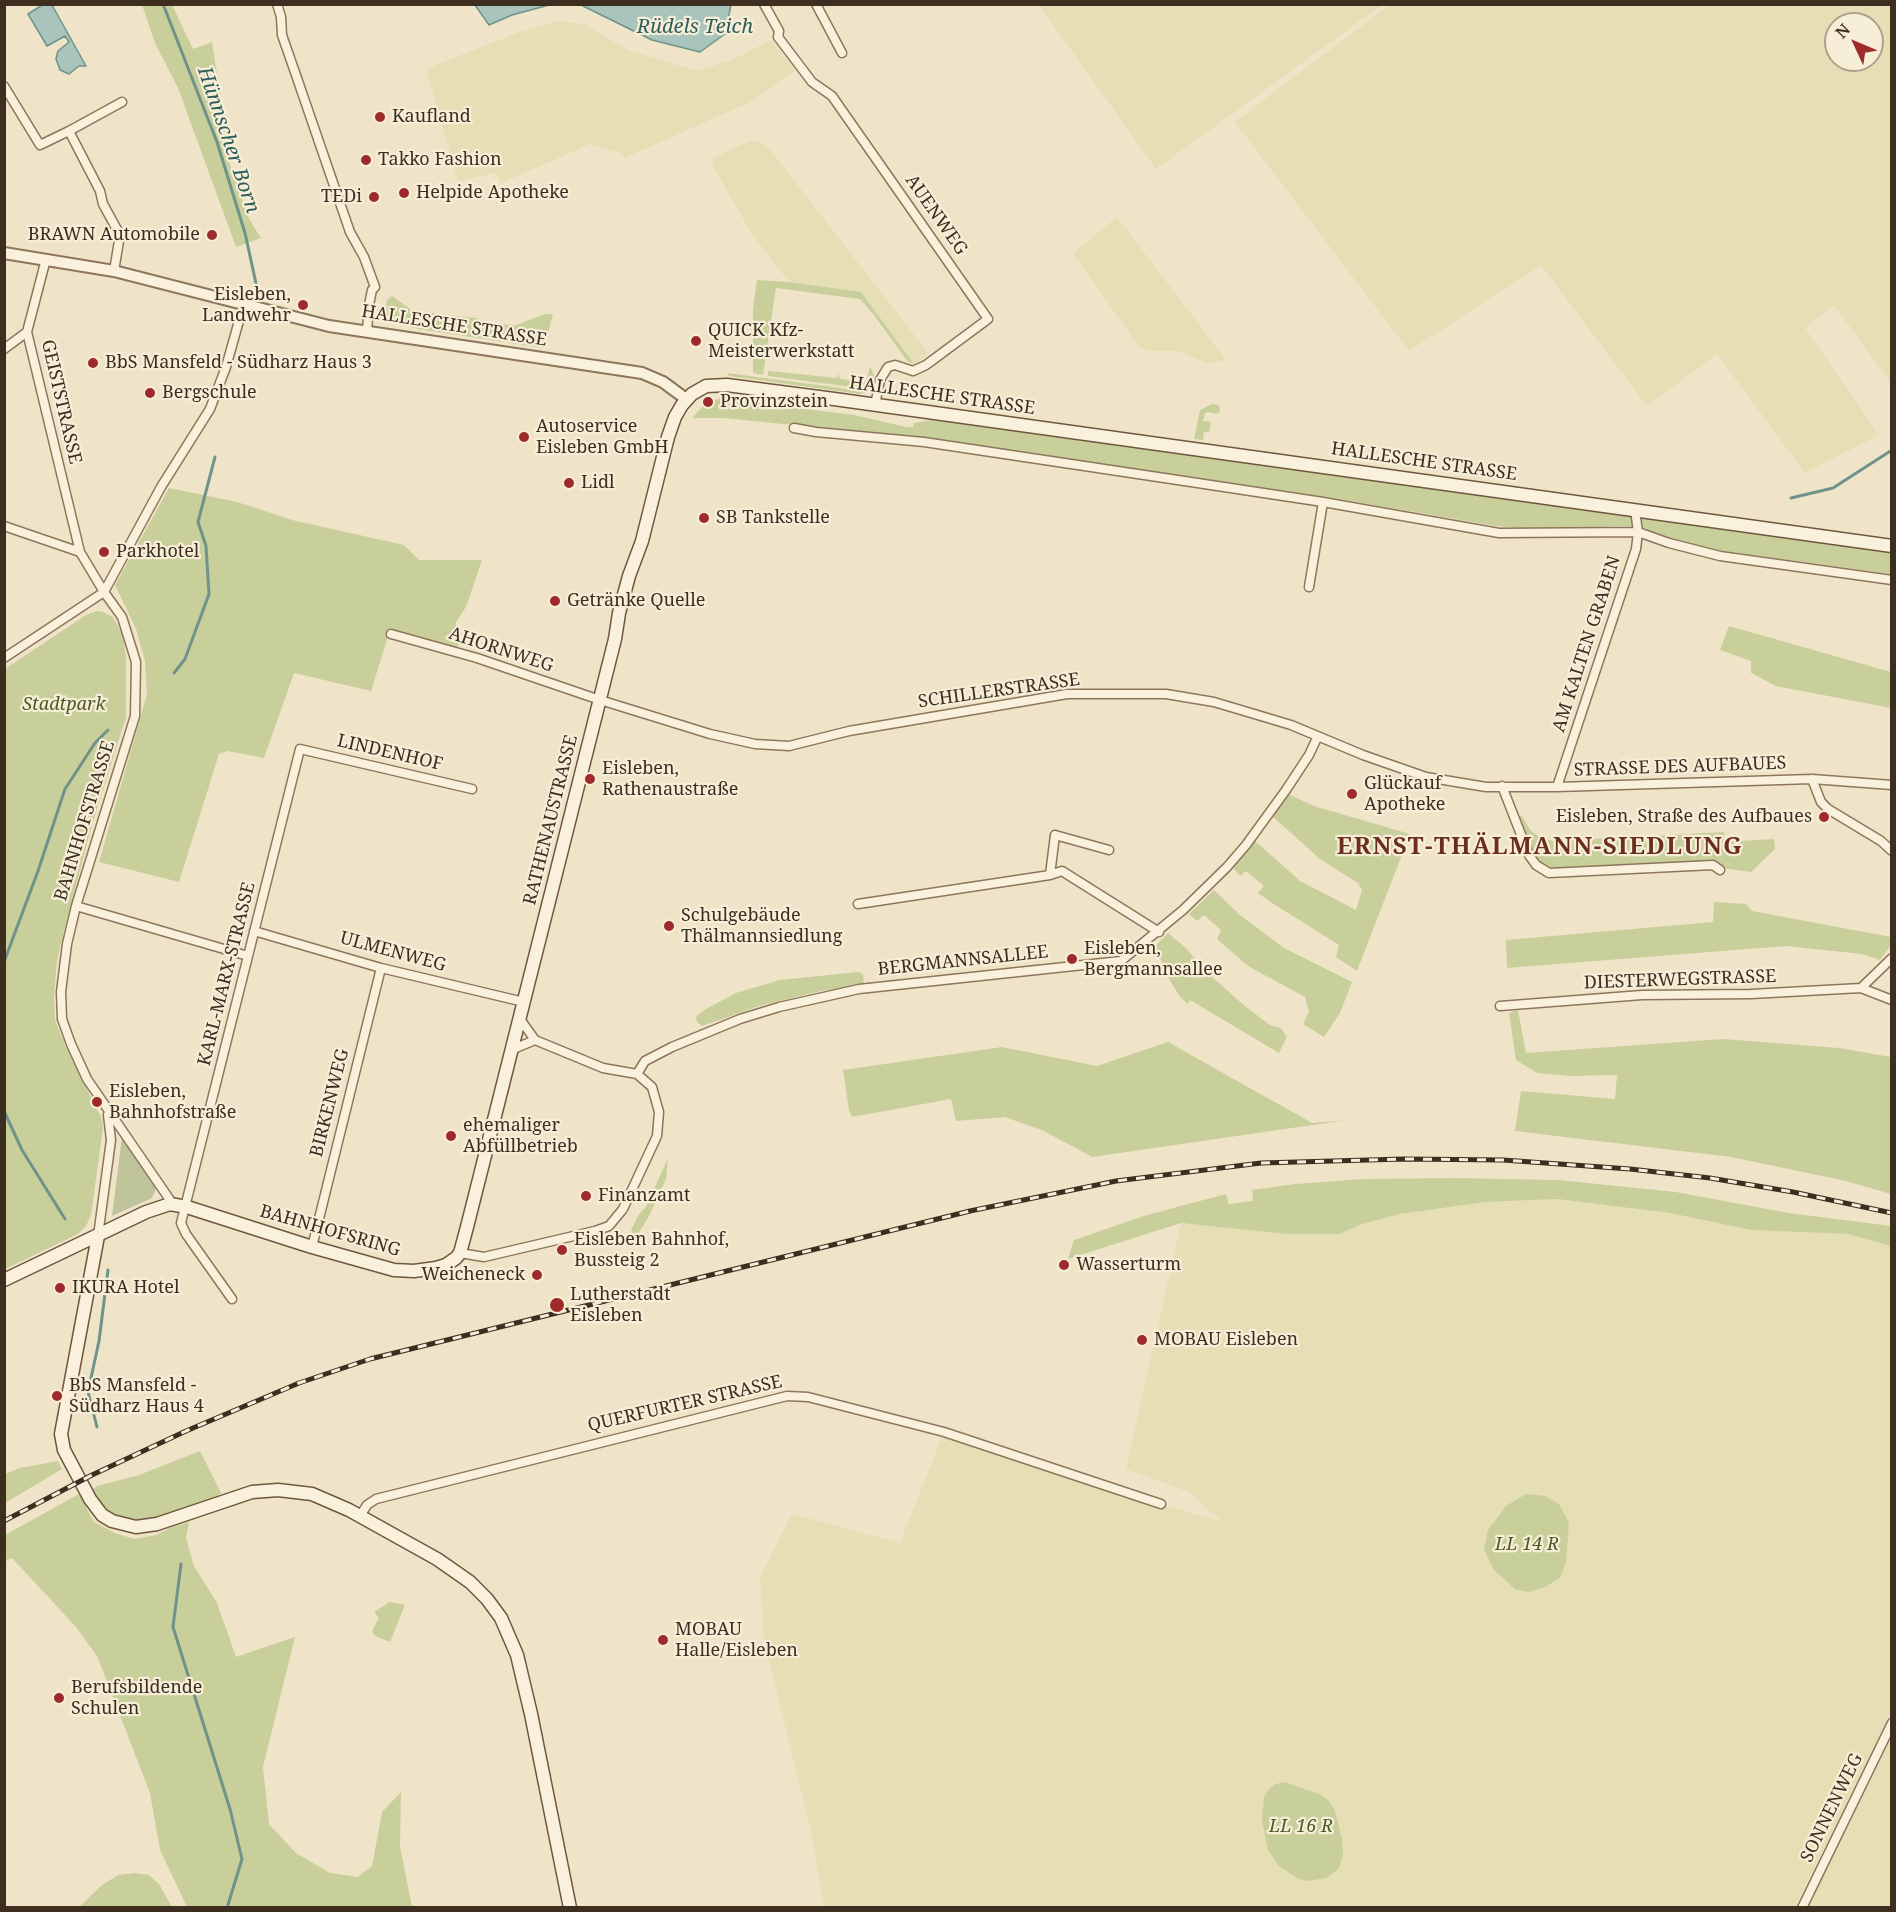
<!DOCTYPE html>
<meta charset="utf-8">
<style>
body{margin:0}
#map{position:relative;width:1896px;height:1912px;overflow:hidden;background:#f0e4c8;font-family:"Noto Serif",serif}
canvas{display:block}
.frame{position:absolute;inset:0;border:6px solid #3d2e20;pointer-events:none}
.north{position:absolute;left:1824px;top:12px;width:60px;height:60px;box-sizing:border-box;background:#f7eed8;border:2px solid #ada18e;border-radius:50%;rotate:314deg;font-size:16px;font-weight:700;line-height:24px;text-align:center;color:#3d2e20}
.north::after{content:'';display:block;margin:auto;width:21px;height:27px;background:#9e2a2b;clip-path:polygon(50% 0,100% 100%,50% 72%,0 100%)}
</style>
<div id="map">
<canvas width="1896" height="1912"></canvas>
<div class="frame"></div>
<div class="north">N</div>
</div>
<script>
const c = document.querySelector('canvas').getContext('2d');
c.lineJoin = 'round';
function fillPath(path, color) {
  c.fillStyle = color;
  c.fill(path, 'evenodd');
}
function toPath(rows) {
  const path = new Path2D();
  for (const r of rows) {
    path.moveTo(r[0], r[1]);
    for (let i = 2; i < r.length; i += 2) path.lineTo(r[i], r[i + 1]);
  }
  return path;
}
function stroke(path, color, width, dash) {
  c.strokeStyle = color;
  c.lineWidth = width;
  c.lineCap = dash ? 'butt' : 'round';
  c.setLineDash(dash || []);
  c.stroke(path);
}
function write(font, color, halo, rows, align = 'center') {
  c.font = font + ' "Noto Serif",serif';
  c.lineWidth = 4.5;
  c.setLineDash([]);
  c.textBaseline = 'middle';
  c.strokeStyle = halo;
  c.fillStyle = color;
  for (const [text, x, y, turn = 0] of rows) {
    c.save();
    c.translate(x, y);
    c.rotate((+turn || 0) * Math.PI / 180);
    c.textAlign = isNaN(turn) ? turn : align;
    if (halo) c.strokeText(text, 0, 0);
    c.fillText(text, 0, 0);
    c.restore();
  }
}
fillPath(toPath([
 [1039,5,1382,5,1156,169],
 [1389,5,1891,5,1891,383,1834,305,1805,328,1879,435,1805,473,1717,354,1647,406,1541,265,1409,351,1235,122],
 [1836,24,1872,24,1872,60,1836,60],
 [558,21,584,24,628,50,697,71,734,59,771,40,795,71,750,102,625,158,621,153,590,144,501,183,496,173,458,181,426,69,522,31],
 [750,141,759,142,767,146,929,354,914,364,861,292,789,282,752,234,712,164,713,158],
 [1117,217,1226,360,1207,363,1178,351,1152,351,1139,347,1073,253],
 [1557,1199,1670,1213,1751,1230,1848,1234,1891,1246,1891,1712,1795,1907,824,1907,811,1832,764,1640,760,1577,792,1514,900,1543,944,1432,1161,1504,1222,1522,1189,1492,1126,1469,1181,1223,1286,1234,1339,1234,1362,1224,1400,1214,1485,1202],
 [1891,1734,1891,1907,1807,1907]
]), '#e6deb5');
fillPath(toPath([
 [142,5,172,5,193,49,212,42,222,106,227,156,249,219,261,238,236,247,178,88,155,43],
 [757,280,789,282,861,292,914,364,908,362,874,315,860,299,776,288,763,375,753,373,753,309],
 [392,296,413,311,476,318,489,324,516,325,545,314,553,314,544,348,418,329,396,323,387,316,386,310,387,300],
 [870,366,874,375,871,386,867,389,768,376,768,371,837,378,838,373,840,379,866,382],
 [727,373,864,391,868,392,860,394,729,376],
 [721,398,854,415,906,427,913,427,914,423,937,419,1891,551,1891,574,1709,549,1647,531,1645,528,1623,526,1526,529,1496,526,1339,499,918,438,724,418,692,418,705,404],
 [1212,404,1219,405,1220,412,1216,414,1209,412,1205,413,1203,421,1211,422,1209,432,1204,432,1203,440,1194,439,1200,410],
 [169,488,237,502,292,520,404,545,419,560,482,560,466,607,456,622,459,644,456,648,390,630,371,691,294,673,264,758,228,751,219,754,179,882,99,862,147,694,145,661,136,629,115,585],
 [97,611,103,612,113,617,123,635,126,657,126,717,92,825,64,931,57,960,54,998,55,1020,65,1045,102,1119,103,1128,91,1215,86,1226,78,1234,5,1269,5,669,86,615],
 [1729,626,1891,672,1891,710,1891,708,1776,686,1751,673,1751,661,1720,650],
 [1288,794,1314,806,1410,834,1357,971,1336,957,1339,945,1272,903,1258,893,1264,886,1246,871,1240,876,1233,868,1254,840,1300,881,1356,910,1362,890,1358,883,1320,859,1272,816],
 [1522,816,1530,830,1542,839,1556,841,1724,832,1724,842,1774,839,1775,849,1751,872,1722,868,1718,862,1561,869,1546,866,1537,859,1530,849,1518,817],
 [1214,890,1240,915,1284,948,1352,982,1340,1013,1324,1037,1303,1024,1309,1012,1305,997,1248,966,1217,939,1221,930,1204,915,1197,921,1189,914],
 [1714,902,1746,904,1752,911,1891,937,1891,945,1880,960,1862,954,1786,946,1507,968,1506,940,1713,922],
 [1168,933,1187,949,1204,970,1246,1007,1270,1025,1281,1028,1287,1037,1279,1053,1190,1000,1188,1004,1180,997,1168,977,1155,946],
 [858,972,863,974,864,985,821,991,759,1006,702,1026,697,1022,696,1017,704,1010,736,993,780,980],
 [1518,1010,1526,1053,1723,1039,1839,1048,1891,1057,1891,1194,1846,1181,1731,1157,1515,1131,1521,1091,1615,1099,1617,1075,1570,1076,1537,1073,1516,1060,1509,1013],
 [1168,1042,1312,1123,1347,1120,1092,1157,1044,1131,1005,1117,956,1121,951,1099,852,1117,849,1110,843,1070,1002,1047,1097,1066],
 [668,1158,666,1179,650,1214,637,1236,633,1233,631,1230,639,1214,646,1207],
 [1454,1178,1558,1180,1676,1192,1789,1213,1891,1226,1891,1246,1848,1234,1751,1230,1670,1213,1557,1199,1485,1202,1400,1214,1362,1224,1339,1234,1286,1234,1181,1223,1068,1259,1074,1240,1147,1215,1226,1194,1229,1204,1253,1201,1252,1190,1295,1184,1363,1179],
 [200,1451,221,1493,217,1497,149,1521,126,1520,108,1512,95,1493,93,1489,97,1486,139,1475],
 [58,1461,62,1469,5,1503,5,1474,20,1468],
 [79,1494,94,1522,115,1533,134,1539,156,1535,172,1527,189,1522,186,1538,194,1566,217,1603,236,1657,295,1637,263,1767,269,1824,296,1853,330,1873,358,1877,372,1866,382,1812,401,1792,400,1846,412,1907,187,1907,160,1850,150,1793,97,1656,76,1627,12,1558,5,1561,5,1535],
 [1526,1494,1545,1496,1559,1504,1569,1523,1566,1561,1560,1578,1545,1587,1529,1592,1515,1589,1494,1570,1484,1550,1488,1530,1506,1506],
 [390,1602,405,1605,390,1642,375,1636,372,1631,379,1618,374,1612],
 [1285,1782,1321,1795,1329,1801,1335,1811,1342,1839,1343,1855,1339,1868,1327,1878,1307,1881,1297,1878,1279,1866,1268,1850,1262,1820,1264,1797,1269,1789,1276,1784],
 [135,1873,149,1875,159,1884,172,1907,79,1907,102,1885,118,1875]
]), '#c9cf9b');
fillPath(toPath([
 [122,1137,157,1186,152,1198,112,1216]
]), '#bfc49a');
const water = toPath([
 [44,4,52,5,86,66,79,66,69,74,60,70,56,59,58,51,69,42,65,36,47,46,28,14,44,4],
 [475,5,549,5,512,15,489,25,475,5],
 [581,5,731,5,725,34,700,52,652,40,581,5]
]);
fillPath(water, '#a9c4bc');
stroke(water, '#6f938a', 1.5);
stroke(toPath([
 [163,4,217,142,245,233,257,288],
 [1791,498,1833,488,1892,450],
 [174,673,185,659,209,594,206,546,198,522,215,457],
 [4,962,38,871,65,789,95,743,108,730],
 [4,1111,22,1150,65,1219],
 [97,1427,88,1392,99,1341,108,1270],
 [181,1564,173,1627,230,1809,242,1859,227,1908]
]), '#6f938a', 3);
const minor = toPath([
 [277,4,281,17,282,35,297,78,350,232,364,257,375,287,372,290,369,305,367,331],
 [764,4,779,31,778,37,812,82,832,96,988,319,926,365,913,371,895,365,888,367,880,380,875,405],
 [816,4,842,53],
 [4,86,40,145,69,131,100,191,103,204,120,235,114,271],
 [69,131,122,102],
 [46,259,27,332,80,552],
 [4,349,27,332],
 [794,428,816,432,924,442,1171,479,1323,502,1499,533,1638,532,1669,543,1720,556,1892,580],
 [4,526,80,552,104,592,122,617,136,662,135,716,76,906,67,944,61,992,62,1019,71,1044,87,1079,170,1200,170,1204],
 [1309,587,1323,502],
 [391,634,477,658,600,700,710,734,755,744,789,746,849,731,1067,694,1166,694,1214,702,1291,725,1363,755,1426,777,1486,787,1557,787,1812,779,1892,785],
 [4,658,104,592,161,487,210,409,226,367,244,303],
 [1812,779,1821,802,1828,809,1881,841,1892,851],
 [1502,786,1529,855,1536,865,1549,873,1713,865,1720,870],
 [1557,787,1636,549,1638,532,1635,510],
 [1050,875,1055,835,1109,850],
 [858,904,1050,875,1062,871,1159,932],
 [76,906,248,956],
 [254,931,381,968,524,1002],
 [1861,988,1892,958],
 [1500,1006,1642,995,1751,994,1861,988,1892,1000],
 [511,1050,535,1040],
 [637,1074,645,1061,672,1047,740,1019,779,1007,859,989,1121,961,1183,910,1227,867,1246,845,1286,790,1309,755,1317,738],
 [98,1236,111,1140,108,1115],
 [312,1247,381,968],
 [460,1253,484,1257,595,1231,609,1226,623,1209,657,1136,659,1112,652,1087,637,1074,603,1068,535,1040,520,1019],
 [232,1299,186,1234,181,1223,300,749,472,789],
 [360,1516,367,1505,376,1499,787,1396,808,1397,944,1432,1161,1504],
 [1802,1908,1892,1723]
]);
const tertiary = toPath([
 [4,253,114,271,329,326,642,373,663,382,686,399]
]);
const secondary = toPath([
 [98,1236,61,1434,64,1450,90,1499,102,1515,112,1521,136,1527,157,1524,252,1492,278,1490,312,1494,349,1510,437,1559,470,1582,487,1599,501,1618,517,1655,531,1714,570,1908],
 [4,1280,146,1212,170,1204,187,1207,312,1247,394,1270,414,1271,436,1268,446,1265,456,1258,460,1253,467,1227,615,639,619,613,629,576,642,541,668,437,675,417,682,405,692,394,706,386,727,385,834,399,1892,546]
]);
stroke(minor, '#8d765c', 11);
stroke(tertiary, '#8d765c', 14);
stroke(secondary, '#6f573f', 15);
stroke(minor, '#faf1dc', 8);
stroke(tertiary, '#faf1dc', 10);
stroke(secondary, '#faf1dc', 12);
const rail = toPath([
 [4,1521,92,1475,186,1431,299,1383,370,1359,970,1211,1116,1181,1261,1163,1404,1159,1503,1160,1630,1169,1710,1178,1793,1192,1892,1213]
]);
stroke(rail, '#3d2e20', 5);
stroke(rail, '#f7eed8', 3, [9]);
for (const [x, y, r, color] of [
 [380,117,6,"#9e2a2b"],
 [366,160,6,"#9e2a2b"],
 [404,193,6,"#9e2a2b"],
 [374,197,6,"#9e2a2b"],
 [212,235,6,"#9e2a2b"],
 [303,305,6,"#9e2a2b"],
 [696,341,6,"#9e2a2b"],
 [93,363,6,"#9e2a2b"],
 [150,393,6,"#9e2a2b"],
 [708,402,6,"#9e2a2b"],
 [524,437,6,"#9e2a2b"],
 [569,483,6,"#9e2a2b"],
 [704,518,6,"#9e2a2b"],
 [104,552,6,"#9e2a2b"],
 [555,601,6,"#9e2a2b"],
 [590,779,6,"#9e2a2b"],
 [1352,794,6,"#9e2a2b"],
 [1824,817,6,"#9e2a2b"],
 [669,926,6,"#9e2a2b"],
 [1072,959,6,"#9e2a2b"],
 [97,1102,6,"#9e2a2b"],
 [451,1136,6,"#9e2a2b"],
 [586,1196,6,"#9e2a2b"],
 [562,1250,6,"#9e2a2b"],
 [1064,1265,6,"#9e2a2b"],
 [537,1275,6,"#9e2a2b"],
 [60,1288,6,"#9e2a2b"],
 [557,1305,8,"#9e2a2b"],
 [1142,1340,6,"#9e2a2b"],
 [57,1396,6,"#9e2a2b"],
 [663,1640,6,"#9e2a2b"],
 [59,1698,6,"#9e2a2b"]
]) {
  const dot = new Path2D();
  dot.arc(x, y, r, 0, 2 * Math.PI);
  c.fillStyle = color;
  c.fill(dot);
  stroke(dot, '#f7eed8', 2);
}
write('18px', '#3d2e20', '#f7eed8', [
 ["Kaufland",392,117],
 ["Takko Fashion",378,160],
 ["Helpide Apotheke",416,193],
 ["TEDi",362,197,"right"],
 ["BRAWN Automobile",200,235,"right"],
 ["Eisleben,",291,295,"right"],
 ["Landwehr",291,316,"right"],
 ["QUICK Kfz-",708,331],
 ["Meisterwerkstatt",708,352],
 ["BbS Mansfeld - Südharz Haus 3",105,363],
 ["Bergschule",162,393],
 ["Provinzstein",720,402],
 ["Autoservice",536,427],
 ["Eisleben GmbH",536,448],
 ["Lidl",581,483],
 ["SB Tankstelle",716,518],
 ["Parkhotel",116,552],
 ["Getränke Quelle",567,601],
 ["Eisleben,",602,769],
 ["Rathenaustraße",602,790],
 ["Glückauf",1364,784],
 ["Apotheke",1364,805],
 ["Eisleben, Straße des Aufbaues",1812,817,"right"],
 ["Schulgebäude",681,916],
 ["Thälmannsiedlung",681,937],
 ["Eisleben,",1084,949],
 ["Bergmannsallee",1084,970],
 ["Eisleben,",109,1092],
 ["Bahnhofstraße",109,1113],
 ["ehemaliger",463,1126],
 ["Abfüllbetrieb",463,1147],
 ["Finanzamt",598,1196],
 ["Eisleben Bahnhof,",574,1240],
 ["Bussteig 2",574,1261],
 ["Wasserturm",1076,1265],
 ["Weicheneck",525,1275,"right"],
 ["IKURA Hotel",72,1288],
 ["Lutherstadt",570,1295],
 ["Eisleben",570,1316],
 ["MOBAU Eisleben",1154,1340],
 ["BbS Mansfeld -",69,1386],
 ["Südharz Haus 4",69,1407],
 ["MOBAU",675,1630],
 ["Halle/Eisleben",675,1651],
 ["Berufsbildende",71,1688],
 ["Schulen",71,1709]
], 'left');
write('18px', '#3d2e20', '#f7eed8', [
 ["AUENWEG",936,215,55],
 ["HALLESCHE STRASSE",454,326,9],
 ["HALLESCHE STRASSE",942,396,8],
 ["GEISTSTRASSE",61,402,77],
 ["HALLESCHE STRASSE",1424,462,8],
 ["AM KALTEN GRABEN",1587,644,-72],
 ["AHORNWEG",501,650,18],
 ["SCHILLERSTRASSE",999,691,-8],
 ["LINDENHOF",390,753,13],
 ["STRASSE DES AUFBAUES",1680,767,-2],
 ["RATHENAUSTRASSE",551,820,-76],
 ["BAHNHOFSTRASSE",85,821,-73],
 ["ULMENWEG",393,952,15],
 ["BERGMANNSALLEE",963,961,-6],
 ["KARL-MARX-STRASSE",227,974,-76],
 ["DIESTERWEGSTRASSE",1680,980,-2],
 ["BIRKENWEG",330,1103,-76],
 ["BAHNHOFSRING",330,1231,16],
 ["QUERFURTER STRASSE",685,1404,-13],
 ["SONNENWEG",1832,1808,-64]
]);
write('italic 18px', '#4d5a26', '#f7eed8', [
 ["Stadtpark",64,705],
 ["LL 14 R",1527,1545],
 ["LL 16 R",1301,1827]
]);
write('italic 20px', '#2f5d5a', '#f7eed8', [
 ["Rüdels Teich",695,27],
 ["Hünnscher Born",228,140,71]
]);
c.letterSpacing = '1.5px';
write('bold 24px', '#6b2e1e', '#f7eed8', [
 ["ERNST-THÄLMANN-SIEDLUNG",1540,847]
]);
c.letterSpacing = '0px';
</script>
